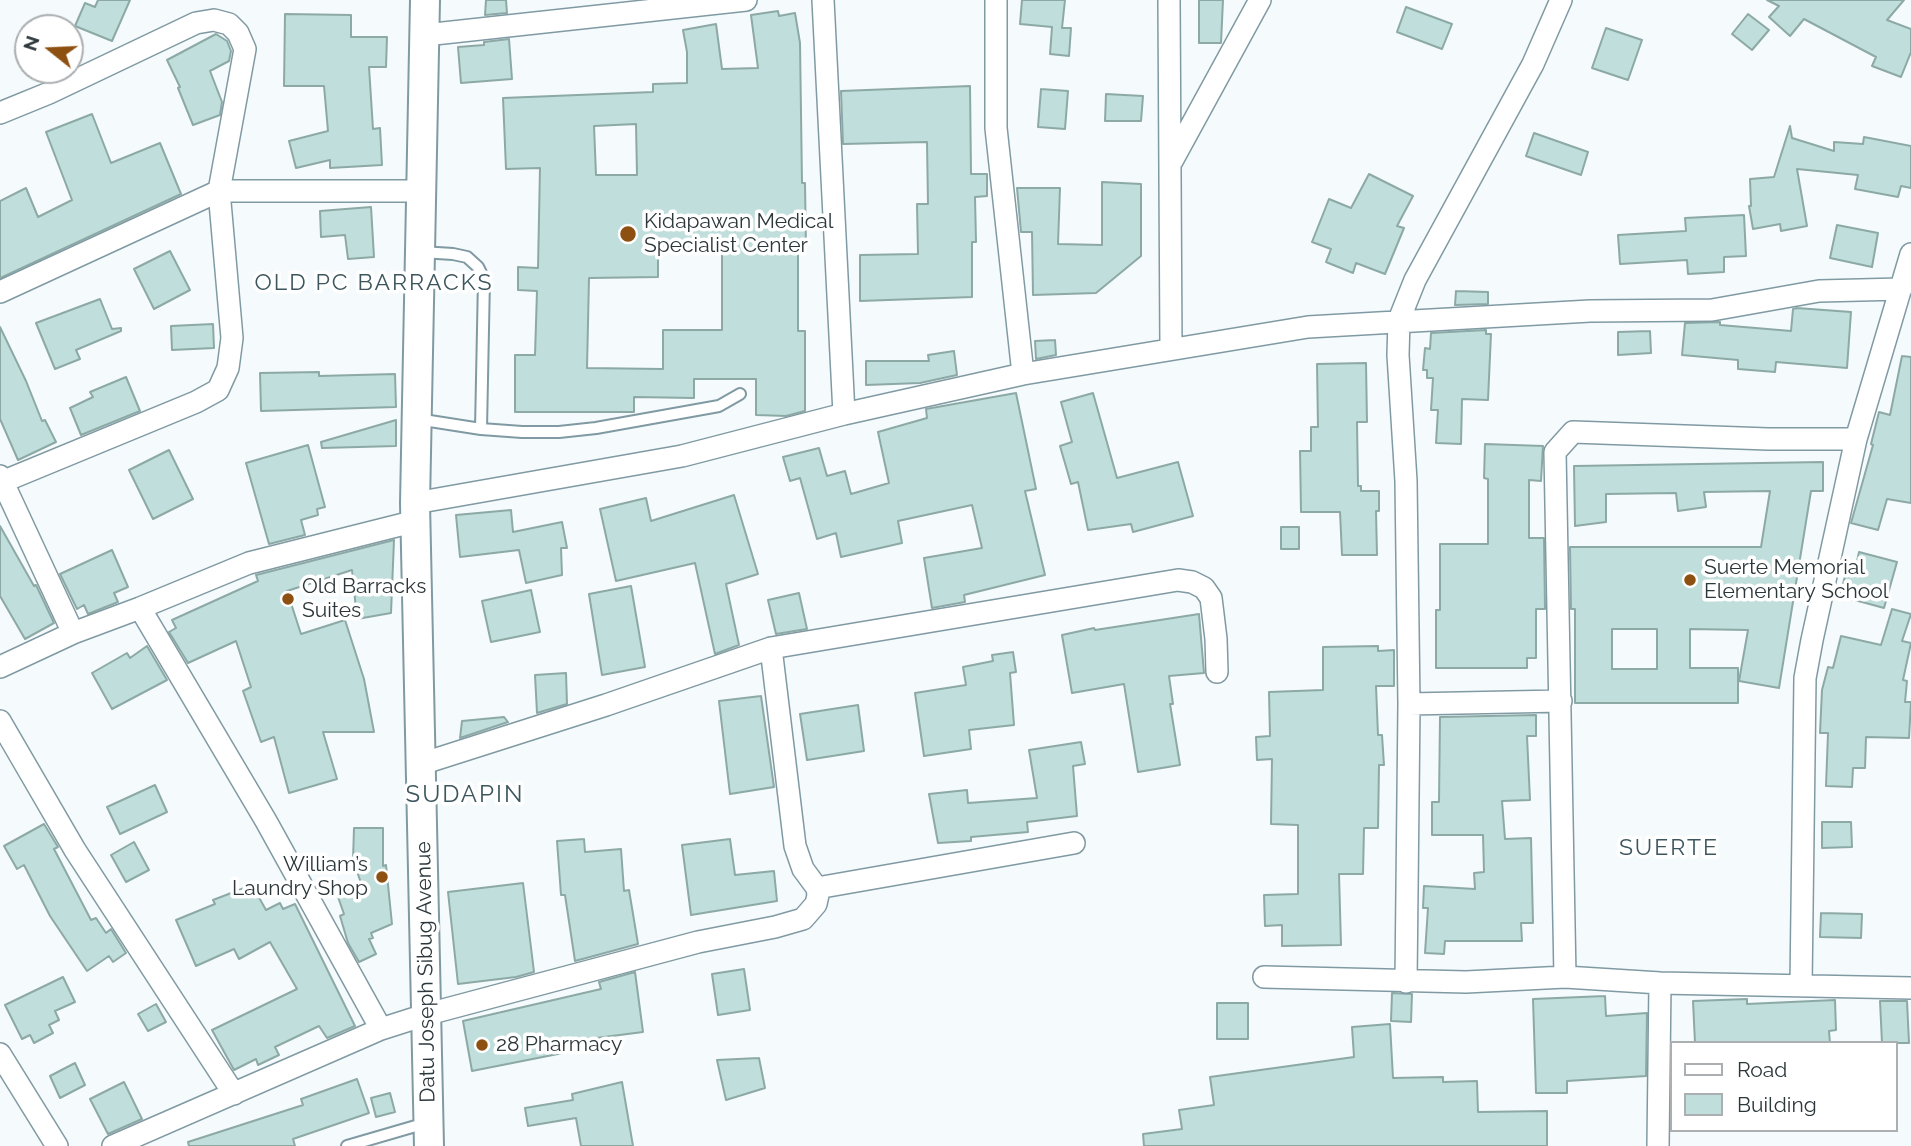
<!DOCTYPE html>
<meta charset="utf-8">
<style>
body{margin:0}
#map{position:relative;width:1911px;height:1146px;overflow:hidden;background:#f5fafc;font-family:Raleway,sans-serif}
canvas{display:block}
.legend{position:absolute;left:1670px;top:1041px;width:228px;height:91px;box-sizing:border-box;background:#fff;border:2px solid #abafb1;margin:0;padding:9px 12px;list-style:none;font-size:21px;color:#2c373b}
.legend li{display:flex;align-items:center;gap:14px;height:35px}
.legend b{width:35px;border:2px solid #abafb1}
.north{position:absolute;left:14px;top:14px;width:70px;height:70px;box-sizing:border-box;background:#fff;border:2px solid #abafb1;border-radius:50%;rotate:288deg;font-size:19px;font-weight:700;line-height:28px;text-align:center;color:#2c373b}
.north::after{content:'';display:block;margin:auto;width:24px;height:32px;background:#8d5011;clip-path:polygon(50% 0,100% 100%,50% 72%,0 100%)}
</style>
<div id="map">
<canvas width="1911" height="1146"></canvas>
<ul class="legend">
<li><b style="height:9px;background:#fff"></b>Road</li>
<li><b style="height:19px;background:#c0dedb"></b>Building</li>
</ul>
<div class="north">N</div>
</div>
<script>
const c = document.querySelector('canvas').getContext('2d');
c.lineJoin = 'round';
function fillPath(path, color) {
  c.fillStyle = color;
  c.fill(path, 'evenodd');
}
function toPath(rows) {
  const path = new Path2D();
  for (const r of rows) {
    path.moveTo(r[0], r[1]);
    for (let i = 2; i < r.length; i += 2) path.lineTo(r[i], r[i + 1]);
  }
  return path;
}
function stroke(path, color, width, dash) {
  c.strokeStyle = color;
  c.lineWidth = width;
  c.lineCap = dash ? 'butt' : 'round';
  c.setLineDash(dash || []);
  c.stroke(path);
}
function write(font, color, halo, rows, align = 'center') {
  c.font = font + ' Raleway,sans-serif';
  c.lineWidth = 7;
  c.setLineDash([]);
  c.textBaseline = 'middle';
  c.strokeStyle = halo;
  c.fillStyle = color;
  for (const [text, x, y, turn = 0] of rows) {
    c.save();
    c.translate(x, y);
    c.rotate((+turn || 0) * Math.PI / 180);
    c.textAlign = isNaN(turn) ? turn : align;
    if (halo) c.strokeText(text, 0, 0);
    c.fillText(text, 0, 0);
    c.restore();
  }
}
const building = toPath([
 [98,0,130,0,112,41,75,26,85,3,95,7,98,0],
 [486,0,506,0,507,13,485,15,486,0],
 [1022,0,1065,0,1062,28,1071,28,1069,56,1050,54,1052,27,1020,24,1022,0],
 [1199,0,1223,0,1221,43,1199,43,1199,0],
 [1767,0,1904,0,1887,20,1911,29,1911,52,1901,77,1872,66,1876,57,1804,19,1790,36,1769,17,1779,6,1767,0],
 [1406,7,1452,24,1442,49,1397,32,1406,7],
 [778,11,779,16,795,13,800,43,802,183,805,183,806,249,798,249,798,331,805,331,805,411,786,416,756,415,756,379,694,379,694,398,634,397,634,412,515,412,515,355,535,355,537,291,518,290,518,267,538,268,540,168,506,169,503,98,653,92,653,84,687,83,687,52,683,30,716,24,722,69,758,68,751,15,778,11],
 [636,124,637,175,596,175,594,126,636,124],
 [722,250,722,330,663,330,663,369,587,368,589,278,658,277,658,252,722,250],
 [285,14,351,15,351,37,387,37,386,67,369,67,373,129,380,128,382,165,330,168,330,160,296,168,289,141,328,131,324,86,284,86,285,14],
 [1748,14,1769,30,1752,50,1732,34,1748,14],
 [1606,28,1642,40,1628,80,1592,68,1606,28],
 [216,34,227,41,231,51,229,61,210,71,222,102,220,115,193,125,178,88,180,87,167,60,216,34],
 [509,39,512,79,461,83,458,47,484,45,484,42,509,39],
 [970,86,971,174,987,174,987,196,975,197,976,242,972,242,972,297,860,301,860,255,918,254,917,204,928,204,927,142,843,144,841,91,970,86],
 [1041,89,1068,91,1065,129,1038,127,1041,89],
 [1106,94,1143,96,1141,121,1105,121,1106,94],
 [92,114,111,163,160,143,181,194,0,278,0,201,26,188,38,217,72,200,46,132,92,114],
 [1790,126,1792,138,1834,151,1834,142,1863,144,1864,137,1911,146,1911,188,1901,186,1898,197,1855,189,1858,175,1797,169,1807,226,1781,231,1780,224,1753,229,1749,206,1751,206,1750,179,1774,177,1790,126],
 [1534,133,1588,152,1581,175,1526,156,1534,133],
 [1369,174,1413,196,1397,226,1404,228,1385,274,1356,263,1353,273,1326,262,1331,249,1312,242,1329,199,1351,208,1369,174],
 [1102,182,1141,184,1141,256,1096,293,1033,295,1032,232,1021,232,1017,188,1060,188,1058,244,1102,245,1102,182],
 [371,207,374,257,348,259,345,235,321,237,320,211,371,207],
 [1744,215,1746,256,1724,257,1724,272,1688,274,1687,260,1620,264,1618,235,1686,231,1685,218,1744,215],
 [1837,225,1878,233,1872,267,1830,258,1837,225],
 [170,251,190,290,154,309,134,269,170,251],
 [1456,291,1488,292,1488,304,1455,305,1456,291],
 [100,299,112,329,121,328,121,331,76,350,80,359,55,369,36,323,100,299],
 [1797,308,1851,312,1847,368,1776,362,1775,372,1738,369,1738,360,1682,355,1685,323,1720,322,1720,325,1791,331,1793,309,1797,308],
 [213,324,214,348,172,350,171,326,213,324],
 [0,327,26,381,42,421,45,420,56,442,18,460,0,419,0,327],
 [1486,330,1486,334,1491,334,1488,400,1462,399,1461,444,1436,443,1438,410,1431,410,1433,378,1427,378,1427,370,1423,370,1425,348,1430,349,1431,333,1486,330],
 [1650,331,1651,353,1618,355,1618,332,1650,331],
 [1055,340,1056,355,1036,359,1035,341,1055,340],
 [954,351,957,375,920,383,866,385,866,361,929,361,928,355,954,351],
 [1902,356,1911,357,1911,503,1887,499,1878,530,1851,523,1873,445,1871,444,1879,412,1890,415,1902,356],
 [1366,363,1367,422,1357,422,1358,486,1361,486,1361,491,1379,491,1379,511,1376,511,1377,555,1342,555,1340,512,1301,512,1300,451,1311,451,1311,427,1318,427,1317,364,1366,363],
 [319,372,319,376,395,374,396,407,261,411,260,373,319,372],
 [126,377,140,411,81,435,70,408,93,397,90,392,126,377],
 [1016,393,1036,489,1025,491,1045,575,964,595,965,602,932,608,924,558,982,548,972,505,898,521,902,543,841,557,836,533,817,539,800,478,790,481,783,457,819,448,827,476,845,471,851,494,889,483,878,432,927,418,926,409,1016,393],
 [1093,393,1117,478,1178,462,1193,516,1133,532,1131,524,1088,530,1078,482,1071,484,1060,446,1072,442,1061,402,1093,393],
 [396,420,396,446,322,448,321,442,396,420],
 [1485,444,1543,446,1541,481,1529,480,1529,538,1544,538,1545,609,1536,609,1536,658,1527,658,1527,668,1436,668,1436,610,1440,610,1440,544,1488,544,1488,479,1484,478,1485,444],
 [308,445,325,507,317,509,318,515,301,520,305,535,269,544,246,463,308,445],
 [169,450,193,499,153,519,129,470,169,450],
 [1823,462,1823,491,1811,491,1779,688,1739,681,1748,630,1690,629,1690,668,1738,668,1738,703,1575,703,1575,609,1571,609,1570,547,1761,547,1770,491,1704,492,1706,507,1678,511,1676,493,1606,494,1606,522,1575,526,1574,466,1823,462],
 [1612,629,1657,629,1657,669,1612,669,1612,629],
 [734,495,758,574,726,584,739,645,715,654,695,563,616,581,600,509,646,498,651,521,734,495],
 [511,510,513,532,562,522,567,548,561,548,562,575,526,583,519,550,460,557,456,515,511,510],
 [0,526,34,586,36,585,54,623,25,639,0,596,0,526],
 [1281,527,1299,527,1299,549,1281,549,1281,527],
 [394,540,391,613,357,619,352,570,287,591,301,634,345,620,364,679,374,732,323,732,337,779,289,793,274,737,261,742,243,691,251,687,236,641,188,663,169,632,176,628,172,620,258,581,256,575,394,540],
 [112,550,128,587,114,593,118,602,88,614,84,605,77,609,60,574,112,550],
 [1859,552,1897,562,1884,608,1840,596,1848,564,1856,566,1859,552],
 [631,586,645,667,602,675,589,594,631,586],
 [531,590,540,632,491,642,482,601,531,590],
 [799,593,807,629,776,634,768,600,799,593],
 [1892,609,1911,614,1902,641,1911,643,1903,680,1907,681,1905,702,1911,702,1909,738,1866,737,1865,768,1853,768,1852,787,1826,786,1828,733,1820,733,1822,690,1828,667,1833,668,1841,636,1881,645,1892,609],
 [1199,614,1204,673,1169,676,1173,704,1170,704,1180,765,1138,772,1124,684,1072,693,1062,635,1094,628,1095,630,1199,614],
 [147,646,167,680,112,709,92,673,127,653,130,658,147,646],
 [1378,646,1378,651,1394,650,1394,686,1376,686,1378,735,1382,735,1384,765,1379,765,1378,828,1364,828,1363,874,1339,874,1341,945,1282,946,1282,925,1265,926,1264,895,1298,894,1298,825,1271,824,1272,759,1257,760,1256,737,1270,736,1269,692,1323,690,1323,647,1378,646],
 [1013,652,1016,672,1010,673,1014,725,969,730,971,749,924,756,915,693,966,685,963,667,993,661,992,655,1013,652],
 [566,673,567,704,537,713,535,675,566,673],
 [761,696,774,787,730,794,719,701,761,696],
 [858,705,864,751,807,760,800,714,858,705],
 [1536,715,1536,736,1527,736,1530,800,1502,801,1505,839,1531,838,1533,923,1521,923,1522,941,1445,941,1444,954,1425,953,1428,908,1423,908,1424,886,1475,889,1474,873,1484,872,1483,835,1432,835,1432,802,1439,802,1440,717,1536,715],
 [504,717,508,722,460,738,462,721,504,717],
 [1081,742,1085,764,1073,766,1077,816,1027,822,1028,832,971,837,971,841,938,843,929,794,967,790,968,803,1037,798,1029,750,1081,742],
 [155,785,167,812,120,834,107,807,155,785],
 [1822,822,1851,822,1852,847,1822,848,1822,822],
 [44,824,58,847,54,849,91,920,96,918,106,933,111,929,126,953,113,962,109,956,87,971,50,916,24,865,17,869,4,846,44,824],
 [354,828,383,828,383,866,386,865,392,924,371,933,373,938,369,939,376,954,359,962,348,943,340,916,344,914,338,897,361,883,353,860,354,828],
 [584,839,585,852,621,849,624,891,629,890,638,944,575,961,565,895,561,895,557,841,584,839],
 [730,839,735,875,774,871,777,901,691,915,682,845,730,839],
 [134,842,149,870,126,882,111,855,134,842],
 [523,883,534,972,516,977,458,984,448,892,523,883],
 [252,885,266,910,280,903,283,909,295,904,355,1026,327,1038,319,1026,275,1047,279,1055,258,1065,256,1059,234,1070,212,1030,297,989,270,942,239,959,234,949,196,966,176,920,215,904,213,900,252,885],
 [1821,913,1862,914,1861,938,1820,937,1821,913],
 [744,969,750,1010,718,1015,712,974,744,969],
 [635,972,643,1032,565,1042,568,1052,472,1071,463,1021,601,989,599,982,635,972],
 [63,977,75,1002,55,1011,59,1020,49,1025,53,1033,34,1043,30,1035,22,1039,5,1005,63,977],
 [1392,993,1412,994,1411,1022,1391,1021,1392,993],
 [1605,996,1606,1016,1647,1013,1646,1076,1567,1081,1567,1093,1536,1093,1533,999,1605,996],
 [1747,999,1747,1004,1835,1000,1836,1030,1829,1031,1830,1043,1695,1043,1693,1001,1747,999],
 [1880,1001,1907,1001,1909,1043,1882,1043,1880,1001],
 [1217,1003,1248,1003,1248,1039,1217,1039,1217,1003],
 [156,1004,166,1022,148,1031,138,1014,156,1004],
 [1390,1024,1393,1078,1443,1077,1443,1082,1477,1081,1478,1112,1547,1111,1547,1146,1144,1146,1143,1134,1182,1129,1179,1110,1214,1105,1210,1077,1354,1057,1352,1027,1390,1024],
 [759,1058,765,1088,726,1100,717,1060,759,1058],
 [75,1063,85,1085,60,1098,50,1076,75,1063],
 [357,1079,369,1113,293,1139,295,1146,189,1146,188,1142,303,1105,301,1099,357,1079],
 [124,1082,142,1119,108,1134,90,1099,124,1082],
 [622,1082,633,1146,581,1146,576,1118,528,1126,525,1108,573,1100,572,1094,622,1082],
 [390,1093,395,1112,376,1117,371,1098,390,1093]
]);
fillPath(building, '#c0dedb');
stroke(building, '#8ca9a6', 2);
const lane = toPath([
 [421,252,453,254,467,257,478,267,484,279,481,429],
 [417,419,481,429,522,432,559,432,596,428,719,406,740,394],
 [347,1146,426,1123]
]);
const street = toPath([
 [823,0,844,414],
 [1169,0,1171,348],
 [425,35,746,0],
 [0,113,49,93,196,23,214,20,229,24,238,33,245,49,219,191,232,338,228,368,218,390,196,402,2,482],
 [1172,161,1260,0],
 [0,292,219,191,422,191],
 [1023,374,1308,327,1590,311,1712,310,1819,291,1901,289],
 [0,476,73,633],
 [415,503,682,456,844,414,1023,374,996,128,996,0],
 [140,608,266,821,381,1029],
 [0,667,73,633,140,608,249,563,416,521],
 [1409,704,1561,701],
 [0,721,75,850,234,1094],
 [421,764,606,705,771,648,1178,580,1192,582,1204,588,1211,598,1216,639,1217,672],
 [817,888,1074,843],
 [1264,977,1466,982,1565,977,1660,983,1911,988],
 [1565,977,1555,452,1573,432,1768,439,1856,439],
 [1406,982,1409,704,1406,481,1398,355,1399,320,1415,280,1533,64,1561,0],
 [1801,986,1805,678,1812,640,1856,439,1911,254],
 [0,1054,57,1146],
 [113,1146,381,1029,428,1014,698,942,775,927,803,919,816,904,818,895,817,888,803,869,795,846,771,648],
 [1658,1146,1660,983]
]);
const secondary = toPath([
 [425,0,415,503,429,1146]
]);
stroke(lane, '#809aa3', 14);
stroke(street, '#809aa3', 24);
stroke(secondary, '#809aa3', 32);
stroke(lane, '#fff', 10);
stroke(street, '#fff', 21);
stroke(secondary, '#fff', 28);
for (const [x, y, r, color] of [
 [628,234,9,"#8d5011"],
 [1690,580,7,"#8d5011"],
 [288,599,7,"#8d5011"],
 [382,877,7,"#8d5011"],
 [482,1045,7,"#8d5011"]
]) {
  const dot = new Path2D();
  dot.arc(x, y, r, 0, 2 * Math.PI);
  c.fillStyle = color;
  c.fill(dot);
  stroke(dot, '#fff', 2.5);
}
write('21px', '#2c373b', '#fff', [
 ["Kidapawan Medical",644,222],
 ["Specialist Center",644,246],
 ["Suerte Memorial",1704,568],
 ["Elementary School",1704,592],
 ["Old Barracks",302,587],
 ["Suites",302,611],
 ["William’s",368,865,"right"],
 ["Laundry Shop",368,889,"right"],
 ["28 Pharmacy",496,1045]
], 'left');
write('21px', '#2c373b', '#fff', [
 ["Datu Joseph Sibug Avenue",426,972,-91]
]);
c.letterSpacing = '2px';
write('23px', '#3d565e', '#fff', [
 ["OLD PC BARRACKS",374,283],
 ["SUERTE",1669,848]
]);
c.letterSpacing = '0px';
c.letterSpacing = '2px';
write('24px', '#3d565e', '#fff', [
 ["SUDAPIN",465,795]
]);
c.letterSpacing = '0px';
</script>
